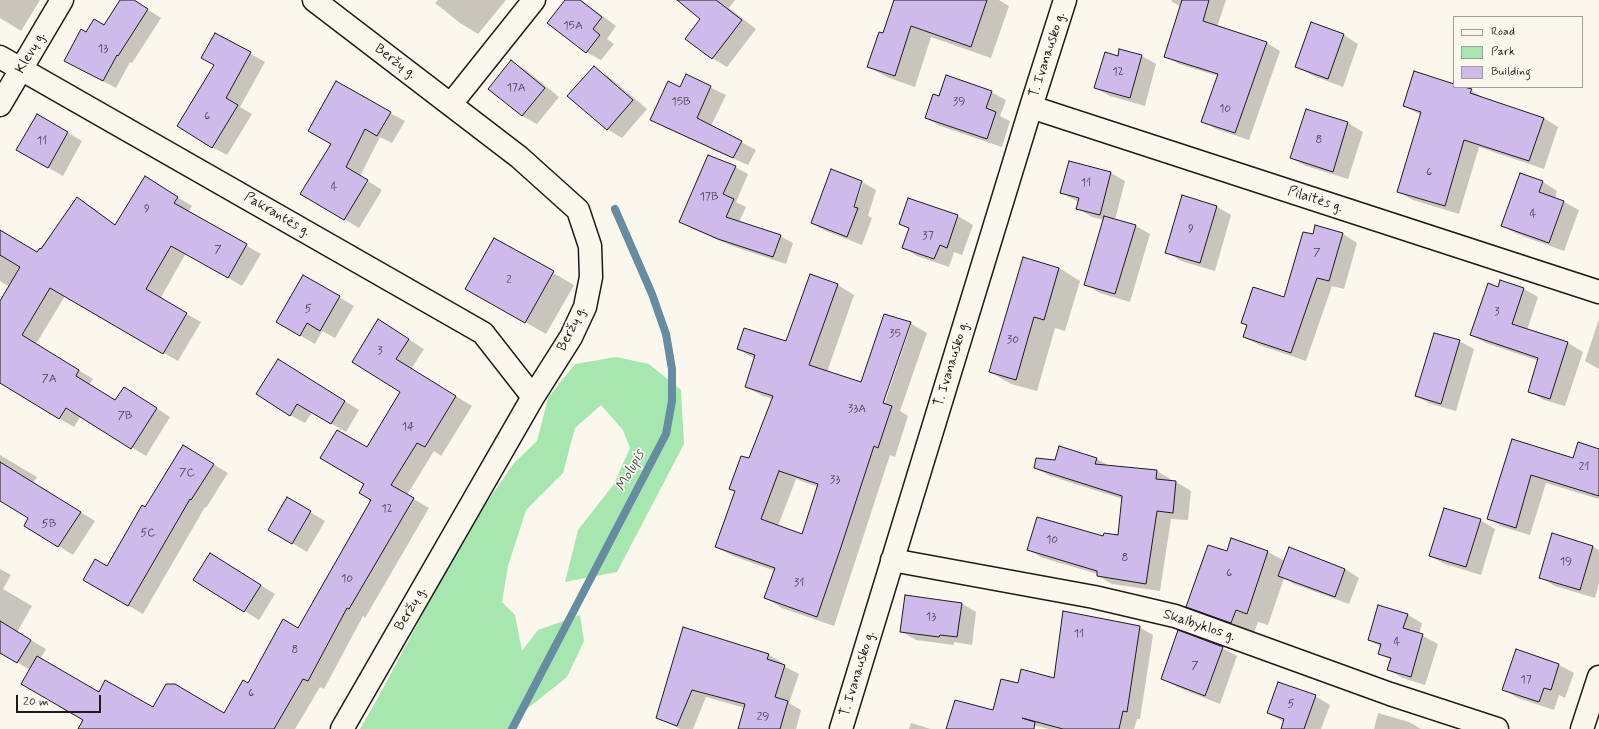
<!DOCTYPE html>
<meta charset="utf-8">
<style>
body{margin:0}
#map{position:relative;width:1599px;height:729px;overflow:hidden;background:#fbf7ec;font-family:Mynerve,sans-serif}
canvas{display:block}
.legend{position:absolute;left:1453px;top:16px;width:130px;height:72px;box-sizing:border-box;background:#fbf7ec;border:1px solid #a29f99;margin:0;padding:5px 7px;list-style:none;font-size:12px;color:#1c1c1c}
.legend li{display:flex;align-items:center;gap:8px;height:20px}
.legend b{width:20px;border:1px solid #a29f99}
.scale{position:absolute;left:16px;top:695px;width:85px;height:18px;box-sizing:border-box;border:2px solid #1c1c1c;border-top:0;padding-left:5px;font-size:12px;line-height:14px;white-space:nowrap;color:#1c1c1c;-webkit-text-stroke:3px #fbf7ec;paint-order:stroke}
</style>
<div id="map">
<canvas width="1599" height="729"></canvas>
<ul class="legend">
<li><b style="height:5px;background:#fbf7ec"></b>Road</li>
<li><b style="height:11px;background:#a6e7b0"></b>Park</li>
<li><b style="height:11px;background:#cfbbeb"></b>Building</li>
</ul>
<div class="scale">20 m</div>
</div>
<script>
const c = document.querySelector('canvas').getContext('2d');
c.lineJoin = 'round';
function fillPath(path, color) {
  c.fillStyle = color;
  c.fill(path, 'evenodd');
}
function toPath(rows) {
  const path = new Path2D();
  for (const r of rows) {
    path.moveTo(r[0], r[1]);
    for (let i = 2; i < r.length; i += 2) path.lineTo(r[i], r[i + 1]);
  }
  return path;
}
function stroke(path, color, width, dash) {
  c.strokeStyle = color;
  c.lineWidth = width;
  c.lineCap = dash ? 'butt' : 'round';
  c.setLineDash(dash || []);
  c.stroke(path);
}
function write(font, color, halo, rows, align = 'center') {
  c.font = font + ' Mynerve,sans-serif';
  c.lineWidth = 3.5;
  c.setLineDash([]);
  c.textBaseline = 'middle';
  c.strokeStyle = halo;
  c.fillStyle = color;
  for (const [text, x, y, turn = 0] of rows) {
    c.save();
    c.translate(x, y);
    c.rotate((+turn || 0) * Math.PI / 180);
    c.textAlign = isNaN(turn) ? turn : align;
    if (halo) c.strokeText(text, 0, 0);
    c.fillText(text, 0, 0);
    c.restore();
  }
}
fillPath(toPath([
 [616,357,649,364,681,390,684,444,617,572,565,582,578,530,614,484,630,448,623,430,601,405,575,428,563,473,526,510,508,566,502,602,515,615,522,651,538,630,580,615,584,641,567,677,518,716,510,729,360,729,380,694,467,531,514,463,537,441,548,398,575,364]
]), '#a6e7b0');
fillPath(toPath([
 [0,0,40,0,21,31,0,18],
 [121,0,133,0,161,18,132,63,130,62,116,88,78,68,87,33,104,26],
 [438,0,506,0,478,34,460,23,435,3],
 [567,0,581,0,616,26,607,39,614,44,601,60,586,52],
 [678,0,735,0,729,8,756,29,727,67,712,58,702,19],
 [895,0,999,0,1009,6,991,58,931,37,915,87,889,78,869,67,883,34],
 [1172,0,1226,0,1217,27,1267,43,1280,51,1249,140,1216,129,1202,121,1218,76,1179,64,1165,56,1181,7,1171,1],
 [1312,24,1344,35,1358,44,1343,87,1311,75,1296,66],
 [216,34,265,62,240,107,252,114,227,155,212,147],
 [1142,56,1156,64,1145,106,1110,96,1095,88,1118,57],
 [511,61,526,70,559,97,537,124,522,116],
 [594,68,608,76,647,109,622,138,607,129],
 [687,76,726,95,711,126,756,150,748,165,666,128,651,119,681,88],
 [1454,85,1454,87,1461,87,1471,90,1486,99,1544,118,1558,127,1544,169,1479,147,1459,214,1413,200,1398,192,1421,115,1404,106],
 [991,92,1006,100,1000,116,1010,121,1002,147,940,126,926,118,940,97],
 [1306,110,1348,123,1363,132,1348,179,1306,166,1291,158],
 [390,113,405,121,392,143,380,137,360,176,382,190,359,228,302,194,332,144],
 [37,115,82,141,63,176,17,150],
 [1070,162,1111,173,1125,181,1115,220,1136,226,1150,234,1130,302,1100,293,1085,284,1104,220,1092,217,1077,208,1079,202,1061,193],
 [735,167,748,174,736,202,746,207,739,222,780,236,793,243,786,264,732,246,693,229,681,221],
 [862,182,876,190,868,216,872,218,862,245,826,231,812,223],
 [860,183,863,183,853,212,851,212],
 [1543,182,1557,191,1555,199,1564,202,1579,210,1564,251,1517,234,1503,226],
 [159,186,192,206,188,212,261,254,242,286,186,253,160,299,201,322,178,361,65,296,36,344,93,379,89,385,115,401,138,396,170,417,146,456,81,416,74,427,60,419,17,393,0,370,0,303,10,287,0,281,0,231,37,253,77,199,92,207,116,225],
 [1182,197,1217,207,1231,215,1215,271,1181,261,1166,252],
 [909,199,958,216,973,225,962,255,954,252,949,267,917,256,903,247,909,229,900,224],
 [1343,234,1357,243,1344,289,1332,286,1306,361,1259,345,1244,337,1248,326,1242,323,1285,299,1313,235],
 [494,239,574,285,546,334,466,288],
 [1059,268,1080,281,1065,331,1055,328,1037,391,1011,384,990,372],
 [304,276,354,306,335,338,322,331,315,344,277,322],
 [811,276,838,285,854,295,827,372,862,383,885,315,910,323,927,333,900,411,908,416,895,457,890,455,834,626,782,608,766,598,775,571,733,556,716,547,736,491,730,488,742,457,749,460,773,399,763,396,746,387,755,359,738,349,745,329,787,343],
 [909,325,911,325,883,408,881,407],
 [796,479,818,487,802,535,778,526],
 [1498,288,1524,289,1538,297,1527,330,1568,343,1583,352,1565,406,1544,400,1529,391,1539,361,1486,343,1471,335],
 [1599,319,1599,369,1585,361],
 [394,330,424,349,411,369,472,406,441,456,434,451,407,495,429,508,365,618,363,616,324,689,320,687,295,729,227,729,248,684,299,629,373,500,365,483,367,448,402,392,353,362],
 [1459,341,1474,349,1456,411,1431,404,1416,396],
 [293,369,359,410,346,432,312,412,305,423,290,415],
 [1512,440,1574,459,1599,450,1599,499,1546,483,1530,535,1503,527,1489,519],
 [1060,447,1097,459,1109,466,1157,471,1172,480,1171,482,1176,482,1191,491,1188,520,1171,519,1160,591,1112,584,1098,576,1098,574,1043,558,1028,550,1118,536,1123,499,1050,476,1035,468,1055,461],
 [0,455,37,477,33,483,95,521,73,555,25,525,30,518,0,500],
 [198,455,228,473,206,508,205,507,143,614,84,580,107,567,145,508],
 [288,499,325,521,307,552,292,543],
 [1480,520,1495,529,1481,575,1445,564,1430,556],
 [1232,539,1268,552,1285,561,1345,569,1359,578,1349,604,1294,584,1284,578,1268,625,1258,622,1253,635,1209,619,1188,606,1227,553],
 [1593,547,1599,550,1599,583,1595,598,1555,586,1540,577],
 [225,563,275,594,259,620,195,580],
 [0,569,11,575,3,589,32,606,17,632,46,649,40,659,99,693,153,708,205,729,79,729,84,720,30,670,2,653,0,656],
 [961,603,976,612,972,645,954,642,954,645,916,640,901,631],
 [1408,615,1422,623,1419,634,1438,644,1425,685,1403,678,1388,670,1391,660,1379,653,1381,647,1369,640],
 [1139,627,1153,635,1140,719,1137,719,1134,729,1049,729,1029,724,1027,729,947,729,993,712,1018,684,1054,679],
 [684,628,769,655,783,663,782,665,799,674,789,703,801,710,796,729,739,729,745,708,706,697,693,729,680,729,657,717],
 [1222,648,1237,656,1220,704,1177,687,1163,679],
 [1517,650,1559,665,1574,673,1565,698,1559,695,1554,710,1518,698,1503,689],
 [1315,696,1330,705,1321,729,1282,729,1284,722,1268,713],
 [1378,713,1409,722,1421,729,1374,729],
 [911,723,931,729,909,729]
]), '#0003');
stroke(toPath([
 [512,729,666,434,672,401,672,369,666,334,652,294,615,209]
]), '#668ca1', 8);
const building = toPath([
 [120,0,134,0,148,9,118,56,117,55,103,81,64,61,81,29,86,32,94,19,104,25,120,0],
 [565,0,580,0,602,17,593,29,600,35,586,53,547,23,565,0],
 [677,0,716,0,742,20,712,59,685,39,700,19,677,0],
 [894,0,987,0,971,47,911,26,895,76,867,67,879,32,883,33,894,0],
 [1182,0,1209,0,1203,21,1267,42,1235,133,1201,122,1218,74,1164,57,1182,0],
 [1311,22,1344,34,1328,79,1295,67,1311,22],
 [215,33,251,52,226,98,238,105,212,148,177,126,214,65,201,58,215,33],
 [1119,49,1142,55,1130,98,1094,88,1105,52,1118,56,1119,49],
 [511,60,545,88,522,116,488,89,511,60],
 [594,66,633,100,607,130,567,96,594,66],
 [1414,71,1454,84,1454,87,1464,87,1472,89,1470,93,1544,118,1529,161,1464,140,1445,206,1397,192,1421,112,1403,106,1414,71],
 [686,74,711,86,697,118,742,141,733,158,650,120,668,81,680,87,686,74],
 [946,75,992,91,986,108,996,112,987,139,925,118,933,94,939,96,946,75],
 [336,81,391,112,377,136,365,129,346,167,368,180,344,220,300,194,331,144,308,131,336,81],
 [1306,109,1348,122,1333,172,1290,158,1306,109],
 [37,114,68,132,48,168,16,150,37,114],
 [708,155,736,166,723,194,734,199,726,217,781,235,773,257,718,239,679,222,708,155],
 [1069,161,1111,172,1100,215,1076,209,1079,198,1060,193,1069,161],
 [831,169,862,181,854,207,858,208,847,237,811,223,831,169],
 [1520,173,1543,181,1539,192,1564,201,1549,243,1501,226,1520,173],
 [145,176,178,197,174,203,247,244,228,278,171,246,146,289,187,313,163,354,50,288,22,335,79,370,76,376,115,400,124,387,157,408,131,449,66,408,59,419,0,383,0,301,20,267,0,255,0,230,37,252,40,248,41,249,77,197,115,225,145,176],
 [1182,195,1217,206,1200,263,1165,253,1182,195],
 [908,198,958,215,947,248,940,245,934,259,902,248,909,228,899,224,908,198],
 [1104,216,1136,225,1115,294,1084,285,1104,216],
 [1315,225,1343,233,1329,281,1317,278,1291,353,1243,337,1247,325,1241,323,1253,287,1284,297,1303,232,1313,234,1315,225],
 [494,238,554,271,525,323,465,289,494,238],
 [1023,257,1059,268,1044,320,1034,317,1016,380,989,372,1023,257],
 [810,274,838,284,809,365,861,382,884,314,911,322,883,403,892,406,878,448,874,446,841,547,817,617,764,598,775,568,715,547,735,491,729,489,741,456,749,458,773,396,745,387,755,355,737,349,744,328,786,341,810,274],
 [779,471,818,484,802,534,761,519,779,471],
 [303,275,340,296,320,331,307,323,300,336,276,322,303,275],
 [1500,280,1524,288,1512,324,1568,342,1550,399,1528,392,1538,358,1470,335,1488,283,1498,287,1500,280],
 [378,319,409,339,396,359,456,396,425,447,417,443,391,485,414,498,349,609,347,608,308,681,303,679,274,729,78,729,83,720,21,684,37,656,99,692,105,680,153,707,166,684,175,684,224,713,243,680,248,683,283,619,298,628,371,500,359,493,364,484,320,458,337,430,367,447,400,392,352,362,378,319],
 [1434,333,1460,340,1441,404,1415,396,1434,333],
 [278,359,345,401,331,424,297,404,290,416,256,394,278,359],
 [1512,439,1573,458,1578,442,1599,449,1599,496,1531,475,1516,528,1487,519,1512,439],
 [183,445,214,464,191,500,190,499,128,606,83,580,95,559,107,566,142,505,145,507,183,445],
 [1059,446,1097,458,1095,464,1157,470,1156,479,1176,481,1173,513,1157,511,1146,584,1097,576,1097,571,1027,550,1037,517,1103,536,1104,533,1118,535,1122,496,1034,468,1036,458,1055,460,1059,446],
 [0,462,81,512,58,547,24,526,28,518,0,501,0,462],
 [287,497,311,511,292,544,268,530,287,497],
 [1444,508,1481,519,1466,567,1429,556,1444,508],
 [1552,533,1593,546,1580,590,1539,578,1552,533],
 [1231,538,1268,551,1247,614,1236,610,1231,623,1186,607,1208,545,1227,551,1231,538],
 [1289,547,1345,569,1335,597,1278,576,1289,547],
 [210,553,261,585,244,612,193,580,210,553],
 [905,595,962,603,957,637,940,635,939,637,900,632,905,595],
 [1378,605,1408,614,1403,628,1423,634,1411,677,1387,670,1391,658,1378,654,1381,644,1368,640,1378,605],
 [1063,611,1140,626,1127,712,1123,711,1119,729,1063,729,1022,718,1035,722,1034,729,946,729,955,700,993,710,1001,679,1018,683,1021,669,1054,678,1063,611],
 [0,621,31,640,17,663,0,653,0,621],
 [683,627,769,654,767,659,785,665,775,697,788,701,780,729,738,729,745,704,692,690,677,726,656,718,683,627],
 [1178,630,1223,647,1205,696,1161,679,1178,630],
 [1516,649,1559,664,1551,690,1544,688,1539,702,1502,690,1516,649],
 [1278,682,1316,695,1304,729,1281,729,1284,719,1267,713,1278,682]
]);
fillPath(building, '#cfbbeb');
stroke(building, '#1c1c1c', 1);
const street = toPath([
 [314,0,519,157,578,210,590,246,591,277,585,307,571,337,533,397,342,729],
 [0,57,483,333,533,397],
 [451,104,534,0],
 [0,105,62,0],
 [1031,107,1599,292],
 [892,560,1094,597,1175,616,1390,694,1497,729],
 [841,729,1031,107,1065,0],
 [1582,729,1599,677]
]);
stroke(street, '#1c1c1c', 25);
stroke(street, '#fbf7ec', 22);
write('12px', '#494450', null, [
 ["15A",573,26],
 ["13",103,49],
 ["12",1118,72],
 ["17A",516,88],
 ["15B",681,102],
 ["39",959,102],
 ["10",1225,109],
 ["6",207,116],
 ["8",1319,140],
 ["11",42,141],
 ["6",1429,172],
 ["11",1086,183],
 ["4",334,187],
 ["17B",709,197],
 ["9",147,209],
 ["4",1533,214],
 ["9",1191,229],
 ["37",928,236],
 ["7",218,250],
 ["7",1317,253],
 ["2",509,280],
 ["5",308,309],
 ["3",1497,312],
 ["35",895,334],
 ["30",1013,340],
 ["3",380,351],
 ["7A",49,379],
 ["33A",857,409],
 ["7B",125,416],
 ["14",408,427],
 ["21",1584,467],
 ["7C",187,473],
 ["33",835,480],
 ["12",387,509],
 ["5B",49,524],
 ["5C",148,533],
 ["10",1052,540],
 ["8",1125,558],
 ["19",1566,562],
 ["6",1229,573],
 ["10",347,579],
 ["31",799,583],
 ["13",931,617],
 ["11",1079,634],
 ["4",1397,642],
 ["8",295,650],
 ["7",1195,666],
 ["17",1526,680],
 ["6",251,693],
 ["5",1291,704],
 ["29",763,717]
]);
write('14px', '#1c1c1c', '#fbf7ec', [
 ["Klevų g.",31,53,-60],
 ["T. Ivanausko g.",1048,55,-72],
 ["Beržų g.",395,62,37],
 ["Pilaitės g.",1315,200,18],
 ["Pakrantės g.",277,215,30],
 ["Beržų g.",572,329,-64],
 ["T. Ivanausko g.",952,364,-73],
 ["Beržų g.",411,609,-60],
 ["Skalbyklos g.",1199,626,18],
 ["T. Ivanausko g.",858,674,-73]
]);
write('italic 15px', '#41545f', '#fbf7ec', [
 ["Molupis",631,471,-62]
]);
</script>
